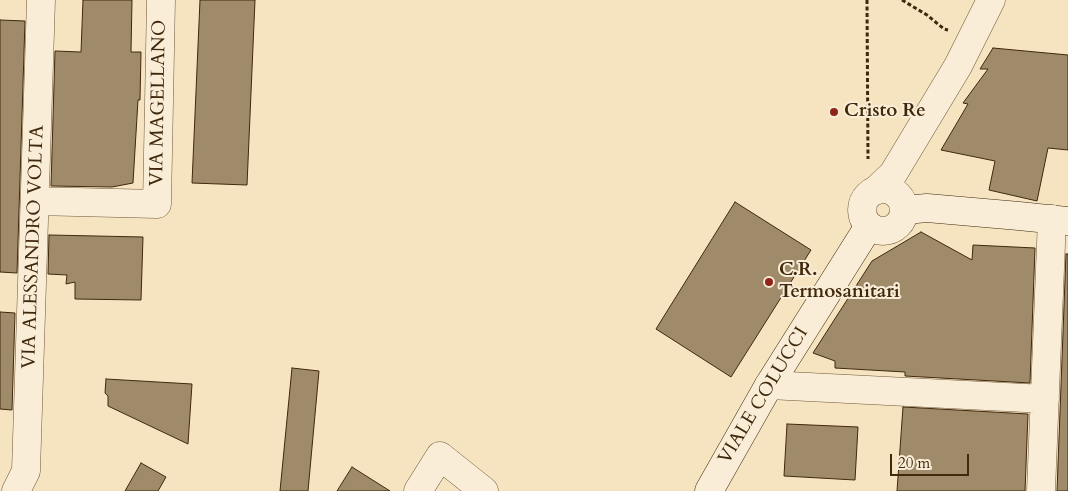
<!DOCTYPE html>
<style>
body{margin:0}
#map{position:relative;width:1068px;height:491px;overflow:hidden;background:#f6e4c1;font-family:Cardo,serif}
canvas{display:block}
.scale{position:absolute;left:890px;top:454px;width:79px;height:22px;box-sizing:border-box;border:2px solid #40280c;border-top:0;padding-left:6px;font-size:15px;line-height:18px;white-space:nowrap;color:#40280c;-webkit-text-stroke:4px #f9edd7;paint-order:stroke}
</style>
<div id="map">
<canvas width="1068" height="491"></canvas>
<div class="scale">20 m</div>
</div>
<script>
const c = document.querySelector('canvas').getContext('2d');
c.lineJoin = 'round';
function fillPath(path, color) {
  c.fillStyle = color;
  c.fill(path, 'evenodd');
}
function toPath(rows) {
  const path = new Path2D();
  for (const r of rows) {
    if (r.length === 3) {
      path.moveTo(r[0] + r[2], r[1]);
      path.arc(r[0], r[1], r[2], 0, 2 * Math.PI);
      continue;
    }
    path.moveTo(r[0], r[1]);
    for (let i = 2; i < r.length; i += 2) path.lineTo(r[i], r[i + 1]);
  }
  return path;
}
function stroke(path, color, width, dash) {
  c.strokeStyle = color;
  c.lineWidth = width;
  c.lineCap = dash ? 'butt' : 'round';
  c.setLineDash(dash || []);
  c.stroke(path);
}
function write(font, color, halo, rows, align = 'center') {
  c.font = font + ' Cardo,serif';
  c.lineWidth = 4;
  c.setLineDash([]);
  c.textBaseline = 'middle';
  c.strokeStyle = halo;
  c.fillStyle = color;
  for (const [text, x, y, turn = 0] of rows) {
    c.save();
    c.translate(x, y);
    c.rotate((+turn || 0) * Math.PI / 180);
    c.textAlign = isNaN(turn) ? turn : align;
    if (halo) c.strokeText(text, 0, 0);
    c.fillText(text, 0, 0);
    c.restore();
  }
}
const building = toPath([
 [83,0,132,0,131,52,141,52,140,100,138,100,133,183,112,187,51,186,55,51,81,52,83,0],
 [200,0,255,0,247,185,192,183,200,0],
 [0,20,25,21,17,273,0,272,0,20],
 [993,48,1068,55,1068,150,1048,148,1037,201,989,190,995,161,941,150,968,104,963,103,988,69,980,69,993,48],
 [735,202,811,250,731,377,656,329,735,202],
 [921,232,972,260,973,245,1035,248,1030,383,905,376,905,372,835,368,835,361,813,353,872,261,921,232],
 [49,235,143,237,141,300,75,299,75,282,66,284,67,275,48,274,49,235],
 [1066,254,1068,254,1068,491,1057,491,1066,254],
 [0,312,15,313,12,410,0,409,0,312],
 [292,368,319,371,308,491,280,491,292,368],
 [106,379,192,384,188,444,108,406,108,396,105,393,106,379],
 [903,407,1028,414,1025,491,897,491,903,407],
 [787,424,858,427,855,480,784,476,787,424],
 [141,463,166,477,158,491,125,491,141,463],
 [352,467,390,491,337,491,352,467]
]);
fillPath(building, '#9f8a6a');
stroke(building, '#40280c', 1);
const street = toPath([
 [883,210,21],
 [875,191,893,174,958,66,991,0],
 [35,201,157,204,161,0],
 [769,385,1045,399],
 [16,491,26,471,41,0],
 [418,491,440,456,484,491],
 [1041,491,1052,219]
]);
const secondary = toPath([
 [905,210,927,208,1019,216,1068,221],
 [709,491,769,385,869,226]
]);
stroke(street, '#6e5739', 29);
stroke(secondary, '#40280c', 29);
stroke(toPath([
 [867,0,868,159],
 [902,0,927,15,944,29,948,30]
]), '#40280c', 3, [4, 2.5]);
stroke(street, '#f9edd7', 28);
stroke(secondary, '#f9edd7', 28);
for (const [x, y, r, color] of [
 [834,112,5,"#8f2418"],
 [769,282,5,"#8f2418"]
]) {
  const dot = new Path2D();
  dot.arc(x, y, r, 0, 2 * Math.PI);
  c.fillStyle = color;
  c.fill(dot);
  stroke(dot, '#f9edd7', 2);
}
write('19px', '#40280c', '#f9edd7', [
 ["VIA MAGELLANO",159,103,-89],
 ["VIA ALESSANDRO VOLTA",34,247,-88],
 ["VIALE COLUCCI",764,396,-59]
]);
write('bold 19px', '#40280c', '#f9edd7', [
 ["Cristo Re",844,112],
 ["C.R.",779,271],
 ["Termosanitari",779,293]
], 'left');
</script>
